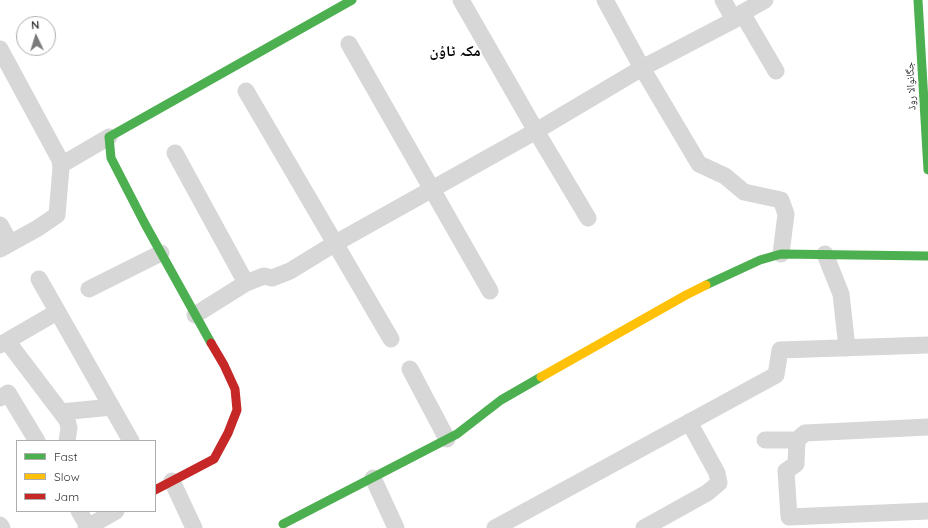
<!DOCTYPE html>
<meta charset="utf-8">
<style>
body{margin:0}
#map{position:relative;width:928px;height:528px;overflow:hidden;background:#fff;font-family:Quicksand,sans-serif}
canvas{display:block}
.legend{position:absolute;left:16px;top:440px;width:140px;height:72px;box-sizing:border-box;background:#fff;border:1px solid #adadad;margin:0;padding:5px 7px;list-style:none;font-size:12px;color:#333}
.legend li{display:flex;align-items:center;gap:8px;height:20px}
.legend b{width:20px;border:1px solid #adadad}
.north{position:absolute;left:16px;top:16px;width:40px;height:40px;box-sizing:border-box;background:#fff;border:1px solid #adadad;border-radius:50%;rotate:356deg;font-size:11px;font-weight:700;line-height:16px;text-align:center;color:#333}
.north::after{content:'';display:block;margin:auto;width:14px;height:18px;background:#7a7a7a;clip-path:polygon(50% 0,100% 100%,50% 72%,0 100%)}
</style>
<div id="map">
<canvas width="928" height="528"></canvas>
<ul class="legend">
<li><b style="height:5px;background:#4caf50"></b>Fast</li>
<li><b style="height:5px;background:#ffc107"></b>Slow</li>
<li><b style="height:5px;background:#c62828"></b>Jam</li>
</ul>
<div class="north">N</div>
</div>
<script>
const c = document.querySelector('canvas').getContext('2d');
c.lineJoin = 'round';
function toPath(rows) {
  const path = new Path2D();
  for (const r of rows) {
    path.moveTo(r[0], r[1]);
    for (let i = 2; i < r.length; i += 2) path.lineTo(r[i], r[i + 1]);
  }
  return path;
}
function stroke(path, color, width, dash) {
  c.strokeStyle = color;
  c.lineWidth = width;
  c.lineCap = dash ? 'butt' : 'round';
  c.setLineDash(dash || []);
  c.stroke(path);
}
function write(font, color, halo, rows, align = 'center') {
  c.font = font + ' Quicksand,"Noto Naskh Arabic",sans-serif';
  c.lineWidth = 4;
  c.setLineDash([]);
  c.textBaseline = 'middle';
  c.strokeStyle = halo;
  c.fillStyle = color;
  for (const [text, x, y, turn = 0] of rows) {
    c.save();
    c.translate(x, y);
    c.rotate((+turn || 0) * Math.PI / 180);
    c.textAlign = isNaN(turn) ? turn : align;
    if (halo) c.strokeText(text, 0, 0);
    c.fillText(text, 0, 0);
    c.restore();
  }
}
stroke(toPath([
 [461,0,536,131,588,218],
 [605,0,642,68,699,164,725,176,744,192,781,200,786,214,781,254],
 [723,0,734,20],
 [742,13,776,71],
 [349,44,490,291],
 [0,49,60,160,61,168,57,215,38,228,0,249],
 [246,91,391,339],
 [175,153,246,283],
 [61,165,109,137],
 [0,225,10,243],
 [825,254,841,294,847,348],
 [39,279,131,441],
 [89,289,161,253],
 [195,315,246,283,264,276,272,278,290,271,334,244,536,131,642,68,734,20,742,13,765,0],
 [7,341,67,420,69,428,67,441],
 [0,345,57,312],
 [410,369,447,439],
 [0,398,8,393,37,441],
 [61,412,112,407],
 [765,440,797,440,805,433,928,427],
 [797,440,796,464,786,471,789,517,928,511],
 [373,478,396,528],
 [172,481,194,528],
 [79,511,89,528],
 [0,525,2,528],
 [86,528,116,511],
 [495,528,776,375,780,350,928,345],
 [644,528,707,493,719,483,717,473,689,422]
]), '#d7d7d7', 17);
stroke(toPath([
 [918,0,928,170],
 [706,285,760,260,781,254,928,256],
 [211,343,145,224,111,158,109,137,352,0],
 [283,524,457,434,501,400,541,377]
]), '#4caf50', 9);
stroke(toPath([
 [541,377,686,295,706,285]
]), '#ffc107', 9);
stroke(toPath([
 [155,490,214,459,228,433,237,410,235,389,224,365,211,343]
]), '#c62828', 9);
write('11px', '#333', '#fff', [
 ["جگانوالا روڈ",911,86,-93]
]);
write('bold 15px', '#000', '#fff', [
 ["مکہ ٹاؤن",455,51]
]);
</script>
